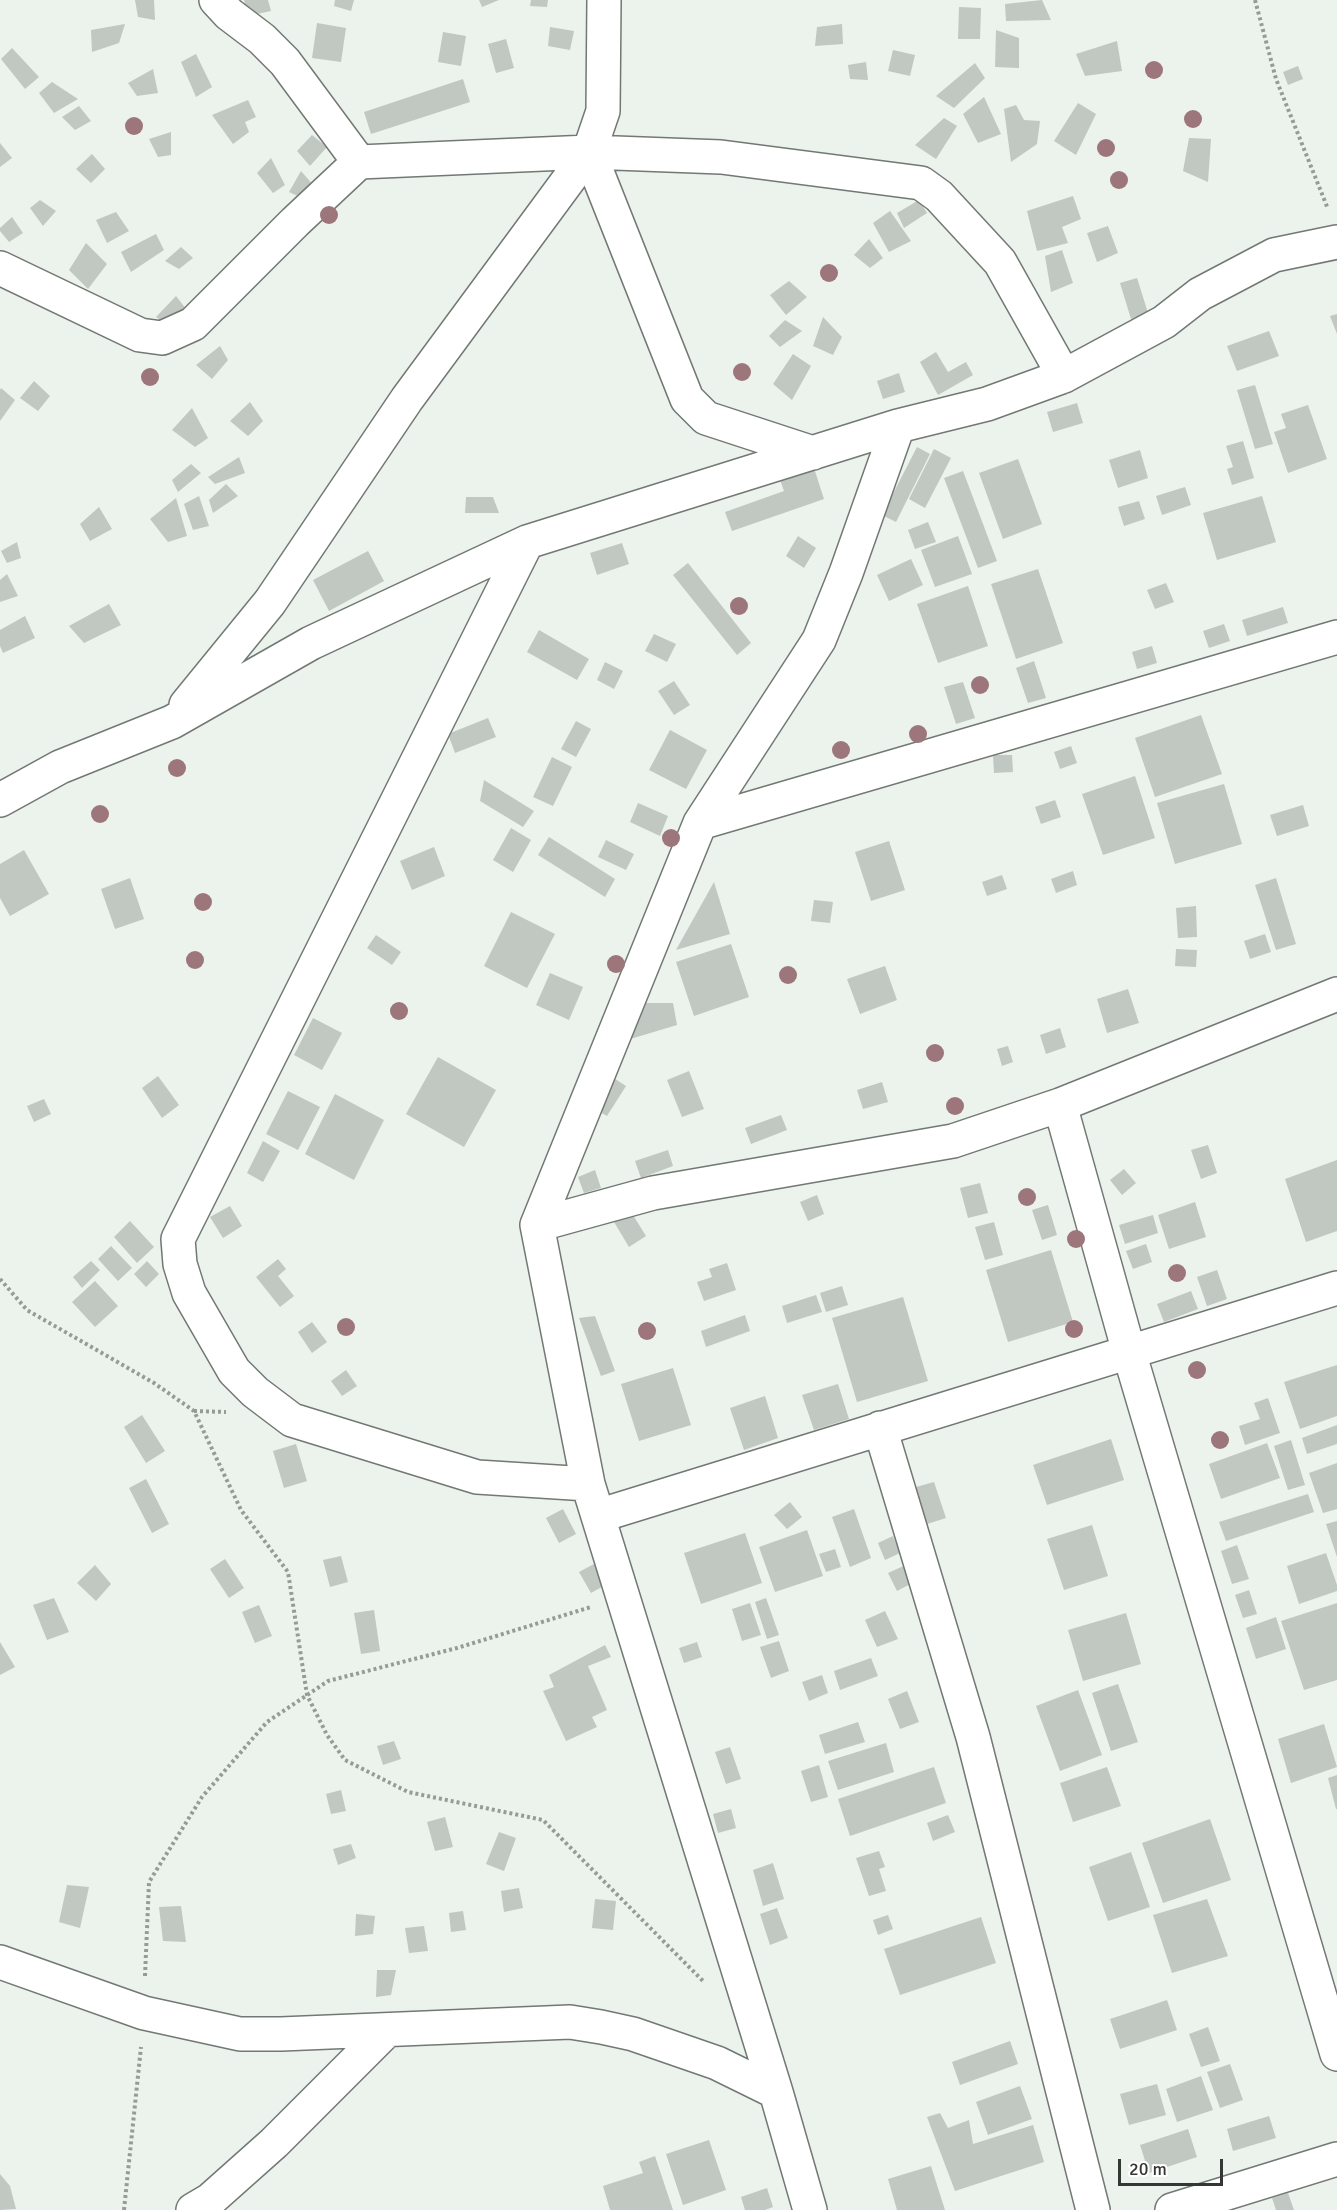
<!DOCTYPE html>
<style>
body{margin:0}
#map{position:relative;width:1337px;height:2210px;overflow:hidden;background:#ecf2ec;font-family:Signika,sans-serif}
canvas{display:block}
.scale{position:absolute;left:1118px;top:2159px;width:105px;height:27px;box-sizing:border-box;border:3px solid #343734;border-top:0;padding-left:8px;font-size:18px;line-height:21px;white-space:nowrap;color:#343734;-webkit-text-stroke:4px #fff;paint-order:stroke}
</style>
<div id="map">
<canvas width="1337" height="2210"></canvas>
<div class="scale">20 m</div>
</div>
<script>
const c = document.querySelector('canvas').getContext('2d');
c.lineJoin = 'round';
function fillPath(path, color) {
  c.fillStyle = color;
  c.fill(path, 'evenodd');
}
function toPath(rows) {
  const path = new Path2D();
  for (const r of rows) {
    path.moveTo(r[0], r[1]);
    for (let i = 2; i < r.length; i += 2) path.lineTo(r[i], r[i + 1]);
  }
  return path;
}
function stroke(path, color, width, dash) {
  c.strokeStyle = color;
  c.lineWidth = width;
  c.lineCap = dash ? 'butt' : 'round';
  c.setLineDash(dash || []);
  c.stroke(path);
}
fillPath(toPath([
 [135,0,154,0,155,20,138,17],
 [244,0,268,0,271,11,248,16],
 [335,0,354,0,351,11,334,6],
 [479,0,499,0,482,7],
 [531,0,548,0,547,7,530,6],
 [1042,0,1051,20,1006,21,1005,4],
 [959,7,981,8,980,39,958,39],
 [317,23,346,28,341,62,312,58],
 [125,24,119,43,92,52,91,30],
 [842,24,843,44,815,46,817,27],
 [550,27,574,31,570,50,548,46],
 [996,30,1019,38,1019,68,995,67],
 [443,32,466,36,461,66,438,62],
 [506,39,514,68,496,73,488,44],
 [1117,41,1122,71,1085,76,1076,54],
 [12,48,39,77,25,89,1,59],
 [893,50,915,55,910,76,888,71],
 [196,54,212,87,196,97,181,62],
 [866,62,868,80,850,79,848,65],
 [975,63,985,78,954,108,936,96],
 [1298,66,1303,79,1288,85,1283,72],
 [153,69,158,93,137,96,128,83],
 [463,79,470,102,371,134,364,112],
 [52,82,78,99,54,113,39,93],
 [984,97,1001,134,978,143,963,114],
 [248,100,256,117,245,122,249,132,233,144,212,115],
 [1078,103,1096,114,1076,155,1054,141],
 [1016,105,1024,120,1040,121,1037,144,1011,162,1004,109],
 [79,106,91,121,75,130,62,117],
 [944,118,957,126,936,159,915,145],
 [171,132,171,155,158,157,149,139],
 [312,135,327,147,310,166,297,151],
 [1189,138,1211,139,1208,182,1183,171],
 [0,143,12,158,0,167],
 [92,154,105,169,91,183,76,169],
 [271,158,285,185,273,193,257,173],
 [301,171,314,186,302,198,289,192],
 [1073,196,1081,219,1062,227,1068,243,1037,251,1027,211],
 [40,200,56,211,43,226,30,208],
 [919,200,927,213,904,228,897,213],
 [890,211,911,241,889,252,873,223],
 [116,212,129,231,107,243,96,220],
 [12,217,23,233,9,242,0,231,0,228],
 [1108,226,1118,253,1097,262,1087,233],
 [156,234,164,250,131,272,121,252],
 [869,239,883,258,870,268,854,255],
 [86,243,107,264,88,289,69,270],
 [181,247,193,258,179,269,165,261],
 [1062,250,1073,283,1051,292,1045,256],
 [1137,278,1148,313,1131,319,1120,283],
 [789,281,807,297,786,315,770,295],
 [176,296,193,318,174,329,156,317],
 [1337,314,1337,334,1330,316],
 [823,317,842,337,833,355,813,346],
 [785,320,802,331,780,347,769,336],
 [1269,331,1279,356,1237,371,1227,346],
 [220,346,228,360,212,379,196,365],
 [936,352,948,372,966,362,973,375,938,395,920,362],
 [793,354,811,366,792,400,773,384],
 [899,373,905,392,883,399,877,381],
 [34,381,50,396,38,411,20,398],
 [1255,385,1273,444,1255,449,1237,390],
 [1,388,15,400,0,421,0,390],
 [250,402,263,421,248,436,230,421],
 [1077,403,1083,423,1053,432,1047,412],
 [1308,405,1327,459,1288,473,1274,432,1286,428,1281,414],
 [192,408,208,438,195,447,172,430],
 [1243,441,1254,478,1232,485,1227,469,1233,467,1226,446],
 [917,447,930,454,896,522,882,515],
 [934,449,951,458,925,508,909,499],
 [1140,450,1148,478,1118,488,1109,460],
 [239,457,245,473,215,484,208,477],
 [1018,459,1042,524,1003,539,979,473],
 [191,464,201,473,178,492,172,480],
 [813,465,824,499,732,531,725,512,784,491,779,477],
 [963,471,997,561,978,568,944,478],
 [226,484,238,496,213,513,209,500],
 [1185,487,1191,505,1162,515,1156,496],
 [199,496,209,526,193,530,184,504],
 [1262,496,1276,542,1217,560,1203,513],
 [466,497,493,497,499,513,465,513],
 [176,498,187,536,168,542,150,519],
 [1139,501,1145,519,1124,526,1118,507],
 [99,507,112,529,90,541,80,524],
 [928,522,936,542,915,549,908,530],
 [798,536,816,548,804,568,786,556],
 [958,536,972,574,935,587,921,550],
 [17,542,21,558,7,563,1,551],
 [622,543,629,564,597,575,590,553],
 [368,551,384,581,329,611,313,580],
 [911,559,923,585,889,601,877,575],
 [688,563,751,643,737,655,673,575],
 [1038,569,1063,643,1016,659,991,584],
 [7,574,18,596,0,602,0,580],
 [1166,583,1174,602,1155,609,1147,590],
 [968,586,988,646,938,663,917,604],
 [109,604,121,625,84,643,69,626],
 [1283,607,1288,623,1247,636,1242,620],
 [25,616,35,638,3,653,0,646,0,630],
 [1224,624,1230,641,1209,648,1203,631],
 [539,630,589,659,577,680,527,652],
 [654,634,676,644,667,662,645,651],
 [1152,646,1157,663,1137,669,1132,652],
 [1034,661,1046,698,1028,703,1016,668],
 [605,662,623,671,614,689,597,680],
 [674,681,690,705,674,715,658,691],
 [963,682,975,718,956,724,944,687],
 [1201,715,1222,774,1155,797,1135,738],
 [488,718,496,737,455,753,448,734],
 [576,721,591,729,576,757,561,749],
 [670,730,707,750,686,789,649,770],
 [1071,746,1077,763,1060,769,1054,752],
 [993,755,1012,755,1013,772,994,773],
 [552,757,572,767,553,806,533,797],
 [1135,776,1155,838,1103,855,1082,794],
 [484,780,534,811,523,827,480,801],
 [1224,784,1242,844,1175,864,1157,803],
 [1055,800,1061,817,1041,824,1035,807],
 [638,803,668,816,660,836,630,822],
 [1303,805,1309,826,1277,836,1270,815],
 [511,828,531,840,513,872,493,860],
 [549,837,615,879,605,897,538,855],
 [606,840,634,854,626,870,598,857],
 [889,841,905,890,871,901,855,852],
 [434,847,445,876,412,890,400,861],
 [24,850,49,894,10,916,0,898,0,864],
 [1073,871,1077,885,1056,893,1051,879],
 [1002,875,1007,889,987,896,982,882],
 [130,878,144,919,115,929,101,889],
 [1276,878,1296,944,1276,950,1255,885],
 [714,882,730,934,676,950],
 [814,900,833,902,830,923,811,921],
 [1196,906,1197,937,1178,938,1176,908],
 [511,912,555,934,527,988,484,966],
 [1265,934,1271,952,1250,959,1244,941],
 [376,935,401,952,392,965,367,948],
 [731,944,749,997,694,1016,676,962],
 [1176,949,1197,950,1196,967,1175,966],
 [885,966,897,1000,860,1014,847,979],
 [550,973,583,987,569,1020,536,1005],
 [1128,989,1139,1023,1107,1033,1097,999],
 [644,1003,673,1003,677,1025,627,1040],
 [313,1018,342,1033,322,1070,294,1055],
 [1060,1028,1066,1047,1046,1054,1040,1035],
 [1008,1046,1013,1062,1002,1066,997,1049],
 [438,1057,496,1090,464,1147,406,1114],
 [689,1071,704,1109,682,1117,667,1080],
 [158,1076,179,1105,162,1118,142,1088],
 [612,1077,626,1086,607,1116,593,1108],
 [882,1082,888,1102,863,1109,857,1090],
 [288,1091,320,1107,298,1150,266,1134],
 [335,1094,384,1120,354,1180,305,1154],
 [44,1099,51,1114,34,1122,27,1106],
 [781,1115,787,1130,751,1144,745,1128],
 [263,1141,280,1151,263,1182,247,1173],
 [1208,1145,1217,1173,1201,1179,1191,1150],
 [668,1150,673,1166,641,1178,635,1161],
 [1337,1160,1337,1231,1306,1242,1285,1179],
 [1124,1169,1136,1183,1122,1195,1110,1180],
 [595,1170,601,1188,584,1193,578,1177],
 [980,1183,988,1213,968,1218,960,1188],
 [817,1195,824,1214,808,1221,800,1202],
 [1195,1202,1206,1237,1169,1249,1158,1215],
 [1048,1205,1057,1235,1042,1240,1032,1210],
 [230,1206,242,1226,223,1238,210,1217],
 [628,1207,646,1236,629,1247,611,1217],
 [1153,1215,1158,1233,1125,1244,1119,1225],
 [130,1221,154,1247,137,1263,114,1237],
 [994,1222,1003,1255,985,1260,975,1227],
 [1146,1244,1152,1262,1133,1269,1126,1251],
 [111,1246,132,1268,118,1281,98,1259],
 [1051,1250,1073,1322,1008,1342,986,1270],
 [278,1259,286,1269,278,1276,294,1296,280,1307,256,1277],
 [91,1261,100,1270,82,1288,73,1277],
 [147,1261,159,1274,146,1287,134,1274],
 [727,1263,736,1290,704,1301,697,1282,712,1277,709,1269],
 [1217,1270,1227,1299,1207,1306,1197,1277],
 [95,1281,118,1306,95,1327,72,1302],
 [842,1286,848,1305,826,1312,820,1293],
 [1191,1291,1198,1309,1164,1322,1157,1304],
 [816,1295,822,1312,787,1323,782,1306],
 [903,1297,928,1381,857,1402,832,1318],
 [745,1315,750,1331,706,1347,701,1331],
 [595,1316,615,1371,601,1376,579,1318],
 [312,1322,327,1342,312,1353,298,1332],
 [1337,1365,1337,1416,1300,1429,1284,1382],
 [673,1368,691,1425,639,1441,621,1384],
 [346,1370,357,1386,342,1396,331,1381],
 [838,1384,849,1419,814,1430,802,1395],
 [765,1396,778,1438,744,1450,730,1408],
 [1268,1398,1280,1433,1245,1445,1239,1426,1260,1419,1254,1403],
 [142,1415,165,1451,146,1463,124,1427],
 [1337,1425,1337,1444,1307,1454,1302,1438],
 [1111,1439,1124,1480,1047,1505,1033,1465],
 [1291,1440,1305,1485,1288,1490,1274,1446],
 [1267,1443,1280,1478,1221,1499,1209,1464],
 [296,1444,307,1481,284,1488,273,1451],
 [1337,1463,1337,1509,1323,1513,1309,1473],
 [146,1479,169,1524,152,1533,129,1488],
 [934,1482,946,1518,927,1524,916,1487],
 [1308,1494,1314,1512,1226,1541,1219,1522],
 [790,1502,802,1517,787,1529,774,1515],
 [563,1509,576,1534,559,1543,546,1518],
 [854,1509,871,1558,850,1567,832,1517],
 [1337,1521,1337,1557,1326,1524],
 [1092,1525,1108,1576,1064,1590,1047,1539],
 [807,1530,823,1576,775,1592,759,1547],
 [745,1533,762,1583,701,1604,684,1553],
 [893,1536,900,1553,885,1560,878,1543],
 [1237,1545,1249,1579,1232,1584,1221,1551],
 [835,1549,841,1567,826,1572,819,1554],
 [1326,1553,1337,1585,1337,1591,1299,1604,1287,1566],
 [341,1556,348,1582,330,1587,323,1560],
 [225,1559,244,1588,229,1598,210,1569],
 [594,1564,607,1584,591,1593,579,1572],
 [908,1564,916,1581,897,1591,888,1573],
 [95,1565,111,1584,96,1601,77,1583],
 [1249,1590,1257,1614,1243,1618,1235,1595],
 [54,1598,69,1632,47,1640,33,1605],
 [766,1598,779,1635,767,1639,755,1602],
 [750,1603,761,1635,742,1641,732,1609],
 [1337,1603,1337,1680,1304,1690,1281,1621],
 [259,1605,272,1636,255,1643,242,1612],
 [374,1610,380,1651,361,1654,354,1613],
 [885,1611,898,1639,877,1647,865,1620],
 [1126,1613,1141,1664,1083,1681,1068,1630],
 [1276,1617,1286,1649,1256,1659,1246,1628],
 [779,1641,789,1671,771,1678,760,1647],
 [0,1642,15,1667,0,1675],
 [697,1642,702,1657,684,1663,679,1648],
 [605,1645,611,1657,588,1666,607,1710,592,1717,597,1727,566,1741,543,1691,554,1687,549,1675],
 [871,1658,878,1676,840,1690,834,1671],
 [822,1675,828,1693,809,1701,802,1682],
 [1118,1684,1138,1742,1111,1751,1092,1693],
 [1078,1690,1102,1755,1060,1771,1036,1706],
 [907,1691,919,1722,900,1729,888,1699],
 [858,1722,865,1742,825,1754,819,1735],
 [1324,1724,1337,1767,1291,1783,1278,1739],
 [394,1741,401,1759,383,1765,377,1746],
 [886,1743,894,1772,838,1790,828,1761],
 [730,1747,741,1779,726,1784,715,1752],
 [819,1765,828,1797,811,1802,801,1771],
 [934,1767,946,1803,850,1836,838,1799],
 [1107,1767,1121,1806,1073,1822,1060,1783],
 [1337,1775,1337,1809,1336,1809,1328,1778],
 [341,1790,346,1811,331,1814,326,1794],
 [731,1809,736,1828,718,1833,713,1814],
 [948,1815,955,1832,933,1841,927,1823],
 [445,1817,453,1847,435,1851,427,1822],
 [1210,1819,1231,1880,1163,1903,1142,1843],
 [499,1832,516,1838,504,1871,486,1864],
 [351,1844,356,1858,338,1865,333,1849],
 [879,1851,885,1867,879,1869,886,1891,869,1896,856,1858],
 [1131,1852,1150,1907,1108,1921,1089,1867],
 [773,1863,784,1899,763,1906,753,1870],
 [67,1885,89,1887,80,1928,59,1922],
 [519,1888,523,1908,504,1912,501,1891],
 [595,1899,616,1901,613,1930,592,1928],
 [1207,1899,1228,1956,1172,1973,1153,1915],
 [181,1906,186,1942,163,1941,159,1907],
 [777,1908,788,1938,770,1945,760,1914],
 [463,1911,466,1930,451,1932,449,1913],
 [356,1914,375,1916,373,1934,355,1936],
 [888,1915,893,1929,878,1935,873,1920],
 [981,1917,996,1963,900,1995,884,1949],
 [424,1926,428,1951,409,1953,405,1928],
 [377,1970,396,1970,391,1995,376,1997],
 [1167,2000,1177,2030,1120,2049,1110,2019],
 [1208,2027,1220,2061,1201,2067,1189,2034],
 [1010,2041,1018,2064,960,2085,952,2062],
 [1230,2064,1243,2100,1220,2108,1207,2072],
 [1201,2076,1213,2110,1177,2122,1166,2089],
 [1157,2084,1166,2115,1129,2125,1120,2094],
 [1020,2086,1032,2119,988,2135,976,2102],
 [940,2113,948,2128,969,2120,973,2144,1033,2125,1044,2162,955,2191,927,2117],
 [1269,2116,1276,2138,1233,2151,1227,2129],
 [1188,2129,1197,2157,1149,2173,1140,2145],
 [709,2140,726,2190,683,2205,666,2154],
 [655,2156,673,2210,610,2210,603,2186,643,2173,639,2162],
 [931,2166,945,2210,897,2210,888,2179],
 [0,2174,10,2186,16,2209,0,2210],
 [767,2188,773,2207,765,2210,745,2210,741,2197],
 [1288,2193,1294,2210,1276,2210,1272,2198]
]), '#c1c7c1');
const street = toPath([
 [216,0,229,14,262,39,285,62,359,162],
 [589,152,687,399,706,418,813,453],
 [0,268,140,335,162,338,193,324,295,222,359,162,589,152,721,157,921,183,939,196,1000,262,1064,376],
 [527,542,178,1239,180,1264,189,1293,234,1371,255,1392,292,1420,477,1477,588,1484],
 [186,705,270,602,407,399,589,152,603,111,604,0],
 [0,800,60,767,172,722,311,643,527,542,898,426,987,404,1064,376,1164,322,1200,294,1274,255,1337,242],
 [700,823,1337,637],
 [1060,1105,1129,1352,1337,2054],
 [537,1225,653,1193,953,1141,1060,1105,1337,994],
 [880,1428,973,1737,1093,2210],
 [598,1516,1337,1288],
 [0,1962,144,2013,240,2034,281,2034,570,2022,601,2027,633,2034,717,2063,776,2092],
 [193,2210,210,2200,274,2143,387,2030],
 [810,2210,776,2092,588,1484,537,1225,700,823,819,640,846,573,898,426],
 [1172,2210,1337,2159]
]);
stroke(street, '#727873', 36);
stroke(toPath([
 [1255,0,1276,79,1328,209],
 [0,1279,27,1310,154,1383,194,1411,241,1510,288,1572,307,1695,327,1735,345,1760,408,1792,543,1820,704,1982],
 [194,1411,226,1412],
 [145,1976,149,1882,202,1797,267,1722,328,1681,457,1648,591,1607],
 [124,2210,141,2047]
]), '#969b96', 4, [3, 3]);
stroke(street, '#fff', 33);
c.fillStyle = '#9c767a';
for (const [x, y] of [
 [1154,70],
 [1193,119],
 [134,126],
 [1106,148],
 [1119,180],
 [329,215],
 [829,273],
 [742,372],
 [150,377],
 [739,606],
 [980,685],
 [918,734],
 [841,750],
 [177,768],
 [100,814],
 [671,838],
 [203,902],
 [195,960],
 [616,964],
 [788,975],
 [399,1011],
 [935,1053],
 [955,1106],
 [1027,1197],
 [1076,1239],
 [1177,1273],
 [346,1327],
 [1074,1329],
 [647,1331],
 [1197,1370],
 [1220,1440]
]) {
  c.beginPath();
  c.arc(x, y, 9, 0, 2 * Math.PI);
  c.fill();
}
</script>
